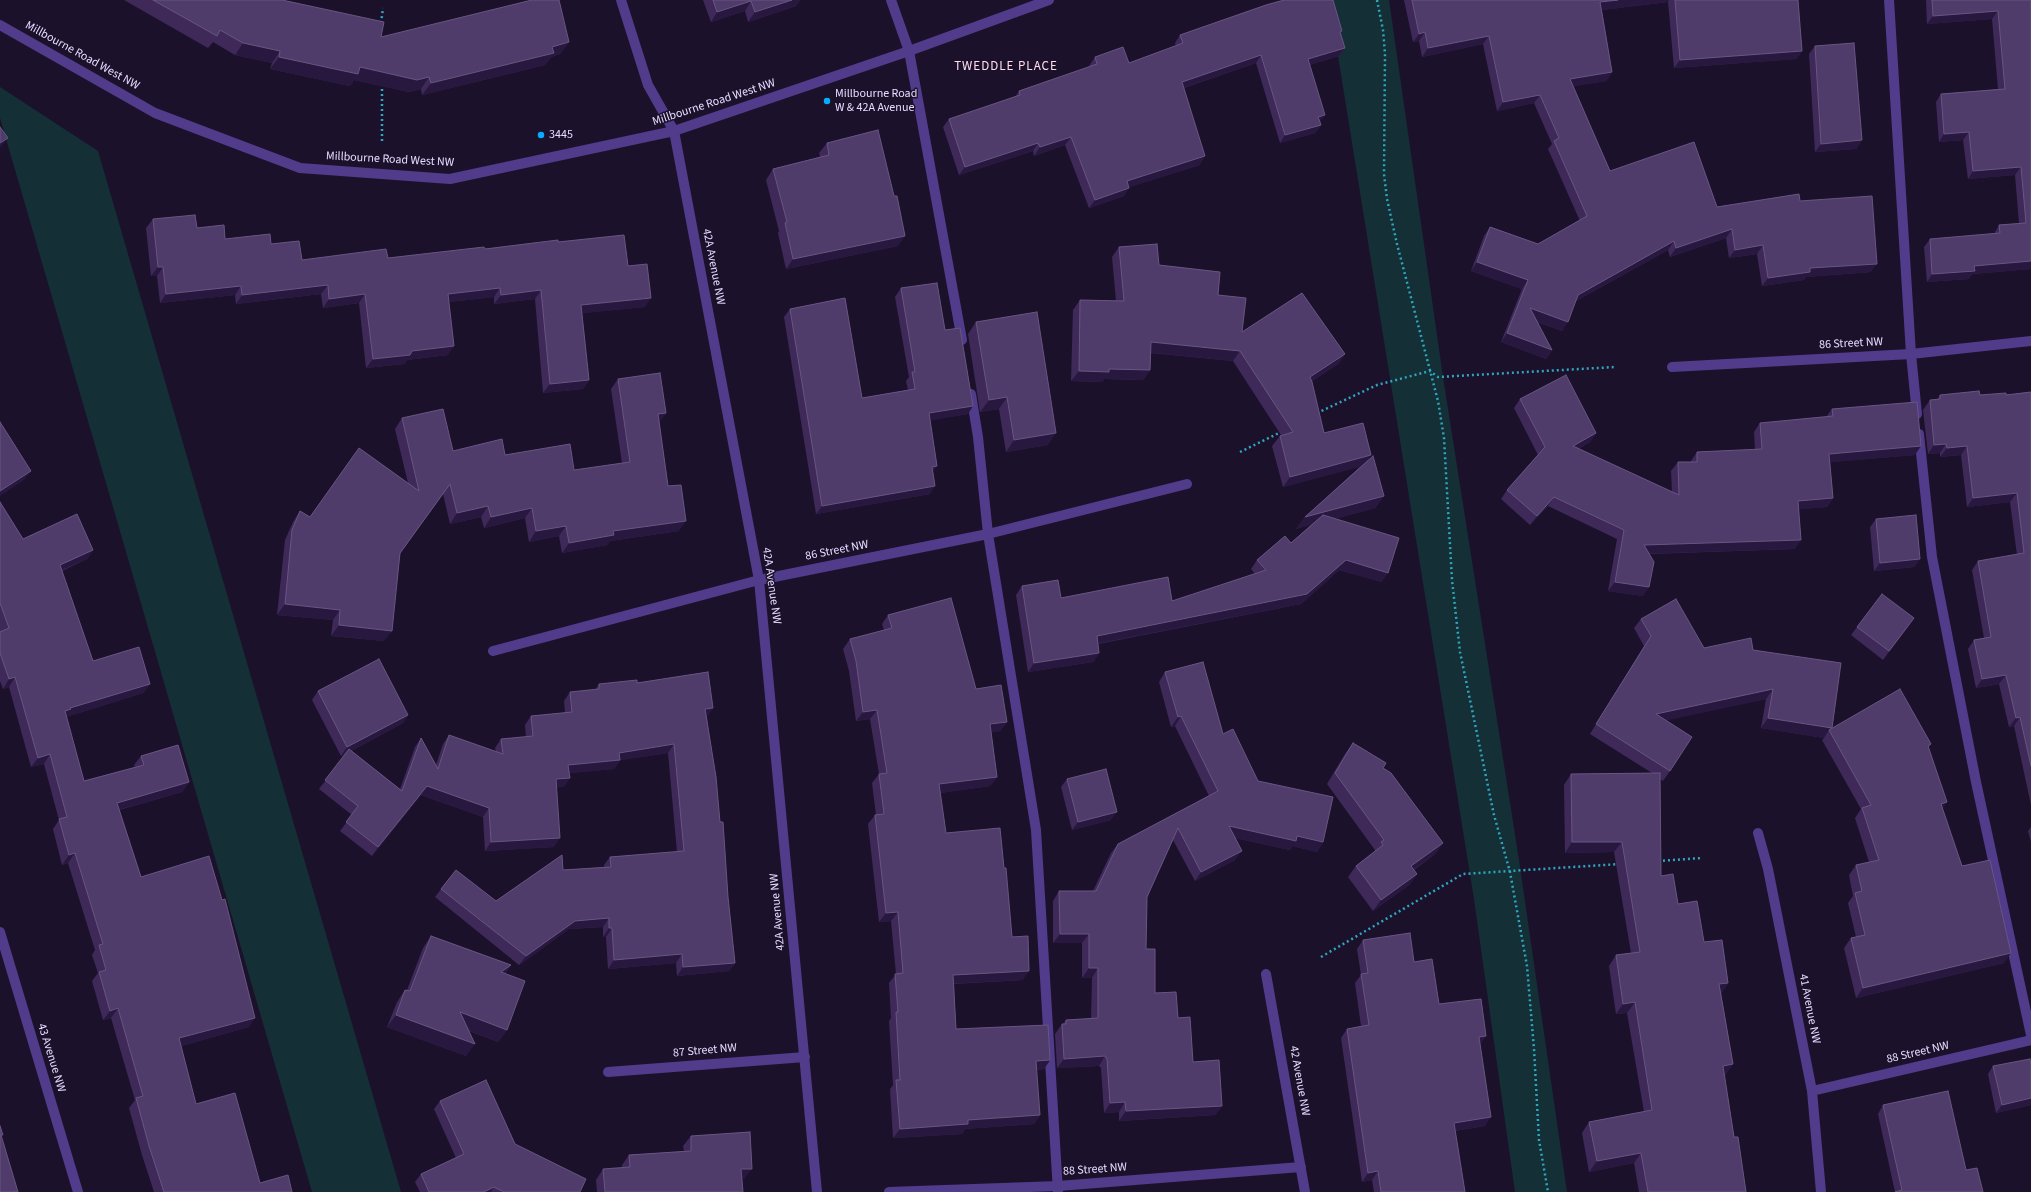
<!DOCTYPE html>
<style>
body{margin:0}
canvas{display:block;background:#1b112b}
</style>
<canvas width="2031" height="1192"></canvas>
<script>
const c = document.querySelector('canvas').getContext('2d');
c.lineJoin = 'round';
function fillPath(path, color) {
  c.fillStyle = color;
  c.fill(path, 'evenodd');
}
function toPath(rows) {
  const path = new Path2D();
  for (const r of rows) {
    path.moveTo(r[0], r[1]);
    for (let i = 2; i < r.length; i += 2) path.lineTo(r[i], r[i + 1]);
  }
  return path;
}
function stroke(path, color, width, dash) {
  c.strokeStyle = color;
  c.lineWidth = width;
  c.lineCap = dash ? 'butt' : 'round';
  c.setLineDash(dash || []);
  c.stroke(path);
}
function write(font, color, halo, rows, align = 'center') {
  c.font = font + ' "Source Sans 3",sans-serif';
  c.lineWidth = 3;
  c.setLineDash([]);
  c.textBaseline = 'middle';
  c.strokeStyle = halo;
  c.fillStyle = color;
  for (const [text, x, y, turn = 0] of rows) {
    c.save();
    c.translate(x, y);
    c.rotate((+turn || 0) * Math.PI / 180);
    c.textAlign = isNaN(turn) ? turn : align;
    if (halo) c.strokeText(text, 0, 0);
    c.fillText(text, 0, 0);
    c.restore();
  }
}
fillPath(toPath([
 [1329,0,1389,0,1443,377,1519,860,1567,1192,1515,1192,1474,899],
 [0,87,98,151,401,1192,312,1192,0,118]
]), '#142f35');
stroke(toPath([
 [1377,0,1383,30,1385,54,1384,174,1387,199,1397,244,1438,401,1444,438,1452,580,1460,652,1494,815,1510,872,1527,966,1534,1049,1539,1140,1548,1192],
 [381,23,383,8],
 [382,84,382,143],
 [1317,413,1377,385,1430,371,1438,377,1615,367],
 [1240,452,1281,432],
 [1658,861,1702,858],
 [1321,957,1463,874,1620,864]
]), '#2fa6bf', 2.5, [2, 3]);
stroke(toPath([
 [891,0,909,51,962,340],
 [1889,0,1911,354,1917,414],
 [971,394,978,437,988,534,1036,830,1058,1192],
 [1919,434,1932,557,1976,782,2031,1035]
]), '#513b8b', 10);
stroke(toPath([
 [621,0,648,85,674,131,759,580,817,1192],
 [1672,367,1911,354,2031,341],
 [493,651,759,580,988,534,1187,484],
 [1758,833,1768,869,1812,1091,1821,1192],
 [0,932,78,1192],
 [1266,974,1305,1192],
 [608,1072,805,1057],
 [1812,1091,2031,1040],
 [889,1192,1058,1186,1301,1167]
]), '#513b8b', 10);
stroke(toPath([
 [0,25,155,113,300,168,450,179,674,131,909,51,1049,0]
]), '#513b8b', 10);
fillPath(toPath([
 [124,0,282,0,381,37,569,42,560,54,551,57,545,65,422,95,421,89,409,92,354,80,350,86,270,69,272,63,235,55,213,42,208,48],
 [703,0,800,0,796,6,748,22,745,11,711,22],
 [1404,0,1798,0,1802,51,1796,59,1674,68,1668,2,1602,10,1612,72,1606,81,1573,86,1610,171,1717,207,1800,201,1871,272,1806,277,1804,280,1762,286,1757,254,1729,258,1726,238,1670,257,1668,250,1576,301,1562,331,1537,322,1552,350,1546,359,1501,342,1522,289,1471,271,1484,236,1490,227,1538,244,1580,221,1548,149,1552,144,1534,103,1497,111,1483,44,1422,57,1419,41,1413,42],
 [1926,0,2031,0,2031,269,1972,274,1969,279,1927,282,1924,247,1930,239,1994,234,1999,225,2019,223,2015,175,1968,179,1963,140,1939,142,1936,102,1941,94,1998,89,1992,19,1927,24],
 [1341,33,1345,48,1339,56,1309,65,1321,125,1315,133,1280,143,1256,63,1184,88,1200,165,1129,187,1124,196,1089,208,1065,145,1034,156,1033,151,959,175,943,127,949,119,1015,97,1019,91,1090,67,1089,66,1095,57,1129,63,1176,46,1175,43,1180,35],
 [1815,46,1862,140,1856,149,1815,152,1809,54],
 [827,143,898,246,786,269,778,233,779,231,766,180,773,169,820,157,819,153],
 [153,219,197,228,225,239,271,244,302,260,388,258,558,242,628,266,645,307,582,313,589,380,583,389,543,393,535,299,494,304,494,297,449,302,448,355,407,360,404,364,366,368,359,303,323,308,321,294,236,304,235,295,160,303,157,276,151,276,146,228],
 [1119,247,1159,265,1218,295,1242,332,1345,354,1338,364,1312,381,1324,433,1368,461,1384,496,1375,508,1334,519,1382,582,1339,570,1301,604,1098,644,1099,653,1093,662,1028,672,1016,595,1022,586,1061,598,1172,601,1255,574,1251,569,1257,560,1291,543,1312,524,1296,529,1305,517,1361,466,1283,487,1272,446,1280,436,1281,435,1233,361,1151,353,1150,370,1143,380,1104,379,1102,382,1071,381,1073,310,1080,300,1116,301,1112,257],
 [901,288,945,330,968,414,930,420,937,466,933,471,930,494,816,514,784,317,790,309,862,398,908,390,906,381,909,377,895,297],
 [976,322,1048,445,1006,452,999,409,980,412,968,334],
 [618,379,666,413,659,422,668,486,679,531,610,541,607,545,562,553,559,536,529,542,525,518,484,528,481,517,450,524,443,494,400,554,384,641,331,636,333,620,277,615,285,540,293,522,300,511,310,517,408,483,395,429,402,418,453,451,505,455,574,470,622,463,611,389],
 [2031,392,2031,805,2014,726,2009,727,1999,684,1976,688,1968,649,1974,640,1984,638,1972,570,1978,561,2017,555,2010,502,1967,507,1961,455,1940,457,1940,453,1928,454,1923,410,1930,400,1937,400,1940,395,2006,395],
 [1520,399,1596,433,1590,442,1578,449,1672,492,1671,471,1678,462,1691,462,1691,461,1697,452,1755,450,1754,432,1760,423,1826,417,1832,409,1915,455,1830,462,1833,498,1827,507,1799,509,1795,549,1649,554,1643,596,1608,591,1617,539,1548,506,1530,525,1501,499,1507,490,1538,455,1514,408],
 [0,502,23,539,93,550,87,559,62,571,93,661,150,684,143,693,66,717,84,781,135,767,134,765,141,756,189,782,182,792,119,810,141,877,249,1027,181,1046,196,1104,260,1183,292,1192,154,1192,142,1155,129,1108,135,1100,111,1018,103,1020,92,981,98,973,92,955,95,950,68,863,62,865,53,829,59,820,44,764,31,767,9,687,3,689,0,681],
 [1876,519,1920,559,1914,567,1874,571,1870,527],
 [888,615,976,689,1007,722,1000,731,991,732,997,777,990,786,940,793,946,833,1004,868,1012,937,1023,980,954,984,956,1029,1050,1060,1044,1069,1036,1070,1040,1115,1034,1124,965,1129,962,1134,893,1138,890,1089,893,1085,889,1021,891,1018,889,983,896,974,891,921,879,922,868,824,875,815,876,815,872,783,879,774,870,719,856,721,849,671,843,649,850,639,884,630,882,624],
 [1641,619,1704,648,1753,650,1832,728,1931,744,1928,748,1942,809,1962,866,2004,963,1856,998,1844,948,1851,938,1856,937,1848,903,1853,896,1849,875,1856,865,1869,862,1855,818,1861,809,1822,740,1824,738,1761,728,1766,699,1666,720,1670,771,1663,781,1660,779,1661,876,1678,904,1704,942,1728,983,1721,994,1733,1064,1725,1075,1724,1075,1734,1137,1746,1192,1639,1192,1634,1163,1589,1172,1582,1133,1589,1122,1644,1112,1627,1013,1616,1014,1609,966,1616,955,1631,953,1614,852,1565,853,1564,785,1571,774,1652,773,1590,734,1644,646,1634,628],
 [1857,627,1908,627,1883,660,1851,635],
 [1165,672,1223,734,1258,781,1323,842,1317,852,1292,846,1290,850,1235,838,1235,860,1195,881,1173,840,1147,897,1146,949,1155,993,1178,1018,1193,1062,1222,1106,1215,1115,1119,1121,1119,1112,1104,1113,1101,1068,1099,1066,1057,1068,1055,1034,1062,1024,1063,1024,1066,1020,1091,1019,1092,978,1082,978,1082,943,1053,943,1053,901,1059,891,1093,891,1111,853,1118,844,1209,796,1175,726,1171,727,1159,682],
 [637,683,707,717,728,897,735,963,729,971,677,976,676,963,608,969,606,937,603,937,603,927,569,929,519,965,435,897,441,889,496,901,563,870,604,867,604,865,610,857,677,852,668,753,620,760,614,769,569,773,564,787,557,787,554,847,485,851,483,817,421,795,372,856,340,831,352,815,319,789,347,753,341,756,312,700,318,691,408,715,403,723,351,751,400,789,415,747,421,738,436,765,443,744,449,735,496,752,495,748,501,739,526,737,525,725,531,716,565,713,564,701,570,692,595,690,599,684],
 [1353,743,1383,768,1443,843,1435,854,1414,870,1417,874,1409,885,1373,911,1348,877,1356,866,1374,852,1375,850,1327,784,1345,754],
 [1067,779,1111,820,1072,830,1061,787],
 [2031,827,2031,842,2028,831],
 [431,936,511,965,505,974,507,1030,498,1042,469,1031,466,1056,387,1027,397,1002,405,990,407,990,423,948],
 [1363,940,1414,962,1439,1004,1480,1045,1485,1126,1455,1131,1465,1192,1374,1192,1372,1180,1362,1182,1341,1038,1347,1029,1361,1026,1355,983,1361,975,1357,949],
 [2031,1064,2031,1105,1996,1113,1988,1074,1993,1066],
 [440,1101,515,1144,580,1192,420,1192,415,1182,421,1174,456,1158,434,1109],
 [1883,1105,1966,1170,1983,1192,1895,1192,1878,1114],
 [691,1136,744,1179,742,1179,743,1192,597,1192,596,1180,603,1169,622,1168,622,1165,629,1155,684,1151,683,1146]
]), '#3e2959');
fillPath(toPath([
 [792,0,800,0,796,6,748,22,755,12],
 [1618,0,1669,0,1668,2,1594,11,1600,2],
 [751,1,745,11,711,22,717,12],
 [1998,11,1992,19,1927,24,1933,16],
 [1425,32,1419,41,1413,42,1419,34],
 [1489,36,1483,44,1422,57,1428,48],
 [569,42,560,54,551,57,545,65,422,95,431,83,552,47],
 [243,43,280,51,272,63,235,55],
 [1345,48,1339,56,1302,67,1308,59],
 [1802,51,1796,59,1674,68,1680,60],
 [1261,55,1256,63,1177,90,1182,82],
 [279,57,360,67,429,77,421,89,409,92,354,80,350,86,270,69],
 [1612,72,1606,81,1564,88,1570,79],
 [1540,95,1534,103,1497,111,1503,102],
 [1325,115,1319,123,1318,117],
 [1321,125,1315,133,1280,143,1285,135],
 [1969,132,1963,140,1939,142,1944,134],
 [1071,137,1065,145,1034,156,1040,147],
 [8,138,0,148,0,143],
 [1862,140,1856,149,1815,152,1821,144],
 [1038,143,1033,151,959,175,965,167],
 [1205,156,1200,165,1121,190,1127,181],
 [2021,167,2015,175,1968,179,1973,171],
 [1129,188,1124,196,1089,208,1095,200],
 [1732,229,1726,238,1670,257,1676,248],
 [905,236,898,246,786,269,793,259],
 [1674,241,1668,250,1572,303,1578,295],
 [1763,245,1757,254,1729,258,1735,250],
 [2031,261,2031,269,1972,274,1969,279,1927,282,1932,274,1974,266],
 [1477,262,1528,280,1522,289,1471,271],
 [1877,264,1871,272,1806,277,1804,280,1762,286,1768,278,1810,268],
 [158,267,163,267,157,276,151,276],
 [328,285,321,294,236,304,242,295],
 [241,286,235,295,160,303,166,294],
 [500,288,494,297,441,303,448,294],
 [541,290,535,299,494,304,501,295],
 [365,294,359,303,323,308,329,299],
 [651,298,645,307,575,314,581,305],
 [1530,308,1568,322,1562,331,1524,317],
 [1507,333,1552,350,1546,359,1501,342],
 [1151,342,1240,351,1233,361,1144,352],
 [454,346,448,355,407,360,404,364,366,368,373,359,412,351],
 [1345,354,1338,364,1302,387,1310,377],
 [1109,369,1150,370,1143,380,1104,379,1102,382,1071,381,1079,371],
 [589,380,583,389,543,393,550,384],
 [1007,397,999,409,980,412,989,400],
 [973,406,968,414,923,422,929,413],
 [666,413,659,423,658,414],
 [1056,433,1048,445,1006,452,1014,440],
 [1596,433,1590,442,1566,455,1573,446],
 [1946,444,1940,453,1928,454,1934,445],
 [1921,446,1915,455,1823,463,1829,454],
 [1967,446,1961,455,1940,457,1947,448],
 [1371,455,1364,466,1283,487,1290,477],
 [937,466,931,474,932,467],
 [31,471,24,480,0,496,0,491],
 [935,486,930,494,816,514,822,506],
 [2017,493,2010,502,1967,507,1973,498],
 [1384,496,1375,508,1296,529,1305,517],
 [1554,497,1548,506,1530,525,1537,516],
 [1833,498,1827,507,1792,510,1798,501],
 [488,506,481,517,450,524,457,513],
 [532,508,525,518,484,528,491,517],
 [686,521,679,531,610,541,607,545,562,553,569,543,613,531],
 [566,526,559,536,529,542,536,531],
 [1801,540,1795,549,1638,554,1644,545],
 [93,550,87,559,53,574,60,565],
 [1920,559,1914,567,1874,571,1880,563],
 [1346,560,1388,573,1382,582,1339,570,1301,604,1090,645,1097,636],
 [1615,582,1649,587,1643,596,1608,591],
 [285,604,340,610,333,620,277,615],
 [1914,618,1908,627,1883,660,1889,651],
 [339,625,392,631,384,641,331,636],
 [1099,653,1093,662,1028,672,1034,663],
 [2006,675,1999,684,1976,688,1982,679],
 [15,677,9,687,3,689,9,679],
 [150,684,143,693,66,717,65,711,70,708],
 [1773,689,1766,699,1650,724,1656,714],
 [713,708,707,717,699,718,705,709],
 [877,710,870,719,856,721,863,712],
 [408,715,403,723,341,756,347,747],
 [1181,716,1175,726,1171,727,1178,717],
 [2020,717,2014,726,2009,727,2016,718],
 [1768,718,1832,728,1829,730,1824,738,1761,728],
 [1007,722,1000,731,983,734,990,724],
 [674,744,668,753,617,761,620,760,614,769,562,774,568,765,619,753],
 [50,754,44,764,31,767,38,758],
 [997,777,990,786,933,794,939,784],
 [570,778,564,787,550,788,556,779],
 [189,782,182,792,110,812,117,803],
 [427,786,489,808,483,817,421,795,372,856,378,847],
 [1947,802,1940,812,1941,804],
 [1117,812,1111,820,1072,830,1078,822],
 [1229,826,1297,836,1323,842,1317,852,1292,846,1290,850,1222,835],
 [560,838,554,847,485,851,491,842],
 [1572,842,1622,842,1614,852,1565,853],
 [1443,843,1435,854,1403,877,1411,866],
 [1242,851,1235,860,1195,881,1201,872],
 [75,853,68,863,62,865,69,855],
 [1417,874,1409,885,1373,911,1381,900],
 [898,912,891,921,879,922,886,913],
 [609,918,603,927,569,929,519,965,526,956,575,921],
 [609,928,612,928,606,937,603,937],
 [1060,934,1089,934,1082,943,1053,943],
 [2011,953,2004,963,1856,998,1863,988],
 [682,954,676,963,608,969,614,960],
 [735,963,729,971,677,976,683,967],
 [511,965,502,977,501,972],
 [1089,968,1098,968,1092,978,1082,978],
 [1029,971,1023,980,947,984,953,975],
 [1728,983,1721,994,1719,984],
 [1635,1002,1627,1013,1616,1014,1623,1004],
 [118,1008,111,1018,103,1020,110,1011],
 [460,1012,507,1030,498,1042,452,1024],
 [396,1015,475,1044,466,1056,387,1027],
 [255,1018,249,1027,173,1048,179,1038],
 [1486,1036,1480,1045,1479,1037],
 [1105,1056,1099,1066,1057,1068,1064,1059],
 [1050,1060,1044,1069,1029,1070,1036,1061],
 [1733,1064,1725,1075,1715,1076,1723,1066],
 [2031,1098,2031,1105,1996,1113,2002,1105],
 [1125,1102,1119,1112,1104,1113,1110,1103],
 [1222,1106,1215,1115,1119,1121,1126,1111],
 [1040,1115,1034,1124,965,1129,962,1134,893,1138,900,1129,968,1120],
 [1491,1117,1485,1126,1448,1132,1454,1123],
 [1641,1153,1634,1163,1589,1172,1597,1161],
 [741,1169,752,1169,744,1179,734,1180],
 [1378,1171,1372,1180,1362,1182,1368,1173],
 [494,1187,491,1192,484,1192]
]), '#28183f');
const building = toPath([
 [153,0,282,0,384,22,381,37,532,0,559,0,569,42,552,47,554,53,431,83,429,77,417,80,360,67,358,74,279,57,280,51,243,43,220,30,217,36,153,0],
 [713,0,792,0,755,12,751,1,717,12,713,0],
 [1284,0,1333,0,1342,31,1340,32,1345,48,1308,59,1325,115,1318,117,1321,125,1285,135,1261,55,1182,82,1205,156,1127,181,1129,188,1095,200,1071,137,1040,147,1038,143,965,167,949,119,1020,95,1019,91,1097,64,1095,57,1123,47,1129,63,1183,43,1180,35,1266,5,1284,0],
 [1412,0,1618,0,1600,2,1612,72,1570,79,1610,171,1694,142,1717,207,1799,194,1800,201,1872,196,1877,264,1810,268,1810,272,1768,278,1763,245,1735,250,1732,229,1676,248,1674,241,1578,295,1568,322,1530,308,1552,350,1507,333,1528,280,1477,262,1490,227,1538,244,1587,216,1554,141,1559,138,1540,95,1503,102,1489,36,1428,48,1425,32,1419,34,1412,0],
 [1675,0,1798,0,1802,51,1680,60,1675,0],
 [1932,0,2031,0,2031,261,1974,266,1975,271,1932,274,1930,239,2000,233,1999,225,2026,223,2021,167,1973,171,1969,132,1944,134,1941,94,2005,89,1998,11,1933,16,1932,0],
 [1854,43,1862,140,1821,144,1815,46,1854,43],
 [0,127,8,138,0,143,0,127],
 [878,130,894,196,897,196,905,236,793,259,785,223,787,222,773,169,829,155,827,143,878,130],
 [195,215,197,228,224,225,225,239,270,234,271,244,299,241,302,260,386,249,388,258,484,247,485,249,558,240,558,242,624,235,628,266,647,264,651,298,581,305,589,380,550,384,541,290,501,295,500,288,448,294,454,346,412,351,410,355,373,359,365,294,329,299,328,285,242,295,241,286,166,294,163,267,158,267,153,219,195,215],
 [1157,244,1159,265,1220,272,1218,295,1246,298,1242,332,1302,293,1345,354,1310,377,1312,382,1324,433,1363,423,1371,455,1290,477,1280,436,1293,432,1240,351,1151,342,1150,370,1109,369,1109,372,1079,371,1080,300,1124,301,1119,247,1157,244],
 [937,283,945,330,960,328,973,406,929,413,937,466,932,467,935,486,822,506,790,309,845,298,862,398,915,389,912,372,915,372,901,288,937,283],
 [1037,312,1056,433,1014,440,1007,397,989,400,976,322,1037,312],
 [660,373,666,413,658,414,668,486,681,485,686,521,613,531,614,535,569,543,566,526,536,531,532,508,491,517,488,506,457,513,450,484,400,553,392,631,339,625,340,610,285,604,292,530,300,511,310,517,359,448,419,491,402,418,443,409,453,451,502,439,505,455,570,444,574,470,630,462,618,379,660,373],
 [1566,375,1596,433,1573,446,1679,495,1678,462,1697,462,1697,452,1762,449,1760,423,1833,416,1832,409,1917,402,1921,446,1829,454,1833,498,1798,501,1801,540,1644,545,1654,562,1649,587,1615,582,1624,530,1554,497,1537,516,1507,490,1545,447,1520,399,1566,375],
 [1979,391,1980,395,2006,393,2006,395,2031,392,2031,766,2020,717,2016,718,2006,675,1982,679,1974,640,1991,637,1978,561,2024,553,2017,493,1973,498,1967,446,1947,448,1946,444,1934,445,1930,400,1940,399,1940,395,1979,391],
 [0,422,31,471,0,491,0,422],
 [1373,456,1384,496,1305,517,1373,456],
 [0,502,23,539,77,514,93,550,60,565,93,661,139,647,150,684,70,708,71,709,65,711,84,781,144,765,141,756,178,745,189,782,117,803,141,877,209,856,222,900,225,899,255,1018,179,1038,196,1104,235,1093,260,1183,288,1175,292,1192,164,1192,149,1146,136,1098,143,1096,118,1008,110,1011,99,972,106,970,99,945,103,944,75,853,69,855,59,819,67,817,50,754,38,758,15,677,9,679,0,653,0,632,9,628,0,603,0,502],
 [1323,515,1399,538,1388,573,1346,560,1307,594,1097,636,1099,653,1034,663,1022,586,1058,580,1061,598,1168,577,1172,601,1266,570,1257,560,1285,536,1291,543,1323,515],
 [1916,515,1920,559,1880,563,1876,519,1916,515],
 [1882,594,1914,618,1889,651,1857,627,1882,594],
 [951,598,976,689,1001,685,1007,722,990,724,997,777,939,784,946,833,1000,828,1004,868,1006,868,1012,937,1028,936,1029,971,953,975,956,1029,1048,1025,1050,1060,1036,1061,1040,1115,968,1120,968,1124,900,1129,896,1080,900,1080,896,1012,898,1012,895,974,903,973,898,912,886,913,875,815,884,814,879,774,887,773,877,710,863,712,856,661,850,639,892,628,888,615,951,598],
 [1676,599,1704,648,1751,638,1753,650,1841,663,1832,728,1768,718,1773,689,1656,714,1692,737,1670,771,1596,724,1651,636,1641,619,1676,599],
 [379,659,408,715,347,747,318,691,379,659],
 [1203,662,1223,734,1233,729,1258,781,1333,797,1323,842,1297,836,1296,841,1229,826,1242,851,1201,872,1178,828,1147,897,1146,949,1155,949,1155,993,1176,992,1178,1018,1190,1017,1193,1062,1219,1060,1222,1106,1126,1111,1125,1102,1110,1103,1107,1059,1105,1056,1064,1059,1062,1024,1066,1024,1066,1020,1098,1018,1098,968,1089,968,1089,934,1060,934,1059,891,1096,891,1118,844,1218,791,1181,716,1178,717,1165,672,1203,662],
 [708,672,713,708,705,709,716,777,720,822,723,822,728,897,735,963,683,967,682,954,614,960,612,928,609,928,609,918,575,921,526,956,441,889,456,870,496,901,562,855,563,870,611,867,610,857,684,851,674,744,619,753,620,760,568,765,570,778,556,779,560,838,491,842,489,808,427,786,378,847,346,822,358,806,325,780,349,749,402,791,421,738,438,769,449,735,503,754,501,739,533,736,531,716,572,712,570,692,599,689,599,684,637,680,637,683,708,672],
 [1900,689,1931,744,1928,746,1947,802,1941,804,1962,866,1990,860,2011,953,1863,988,1851,938,1865,935,1855,893,1862,891,1856,865,1879,860,1862,808,1871,805,1829,730,1900,689],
 [1353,743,1386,763,1383,768,1391,773,1443,843,1411,866,1417,874,1381,900,1356,866,1383,845,1381,842,1384,840,1335,773,1353,743],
 [1106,769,1117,812,1078,822,1067,779,1106,769],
 [1660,773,1661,876,1673,874,1678,904,1697,901,1704,942,1722,940,1728,983,1719,984,1733,1064,1723,1066,1734,1137,1738,1137,1746,1192,1648,1192,1641,1153,1597,1161,1589,1122,1652,1110,1635,1002,1623,1004,1616,955,1640,952,1622,842,1572,842,1571,774,1660,773],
 [1410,933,1414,962,1432,959,1439,1004,1481,999,1486,1036,1479,1037,1491,1117,1454,1123,1465,1192,1381,1192,1378,1171,1368,1173,1347,1029,1369,1025,1361,974,1368,973,1363,940,1410,933],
 [431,936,511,965,501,972,525,981,507,1030,460,1012,475,1044,396,1015,405,990,410,991,431,936],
 [2030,1059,2031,1064,2031,1098,2002,1105,1993,1066,2030,1059],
 [486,1080,515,1144,586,1179,580,1192,504,1192,494,1187,484,1192,429,1192,421,1174,464,1154,440,1101,486,1080],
 [1948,1091,1966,1170,1977,1168,1983,1192,1895,1192,1902,1190,1883,1105,1948,1091],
 [0,1126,3,1135,1,1135,18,1192,0,1192,0,1126],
 [750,1132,752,1169,741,1169,743,1192,605,1192,603,1169,630,1167,629,1155,691,1151,691,1136,750,1132]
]);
fillPath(building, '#503c6a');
stroke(building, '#685582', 1);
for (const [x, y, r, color] of [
 [827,101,4,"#07acff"],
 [541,135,4,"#07acff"]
]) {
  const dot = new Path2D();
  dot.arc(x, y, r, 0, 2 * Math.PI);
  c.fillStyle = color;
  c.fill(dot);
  stroke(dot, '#1b112b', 1.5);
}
write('12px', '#e7dbff', '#1b112b', [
 ["Millbourne Road West NW",82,56,29],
 ["Millbourne Road West NW",714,103,-18],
 ["Millbourne Road West NW",390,160,3],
 ["42A Avenue NW",713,267,79],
 ["86 Street NW",1851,344,-3],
 ["86 Street NW",837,551,-11],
 ["42A Avenue NW",771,586,82],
 ["42A Avenue NW",778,912,-95],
 ["41 Avenue NW",1809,1009,79],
 ["87 Street NW",705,1051,-5],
 ["88 Street NW",1918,1053,-13],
 ["43 Avenue NW",51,1058,73],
 ["42 Avenue NW",1299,1081,80],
 ["88 Street NW",1095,1170,-4]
]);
write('12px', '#e7dbff', '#1b112b', [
 ["Millbourne Road",835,94],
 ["W & 42A Avenue",835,108],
 ["3445",549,135]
], 'left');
c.letterSpacing = '1px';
write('13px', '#ffddeb', '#1b112b', [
 ["TWEDDLE PLACE",1006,67]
]);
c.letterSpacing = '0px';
</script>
